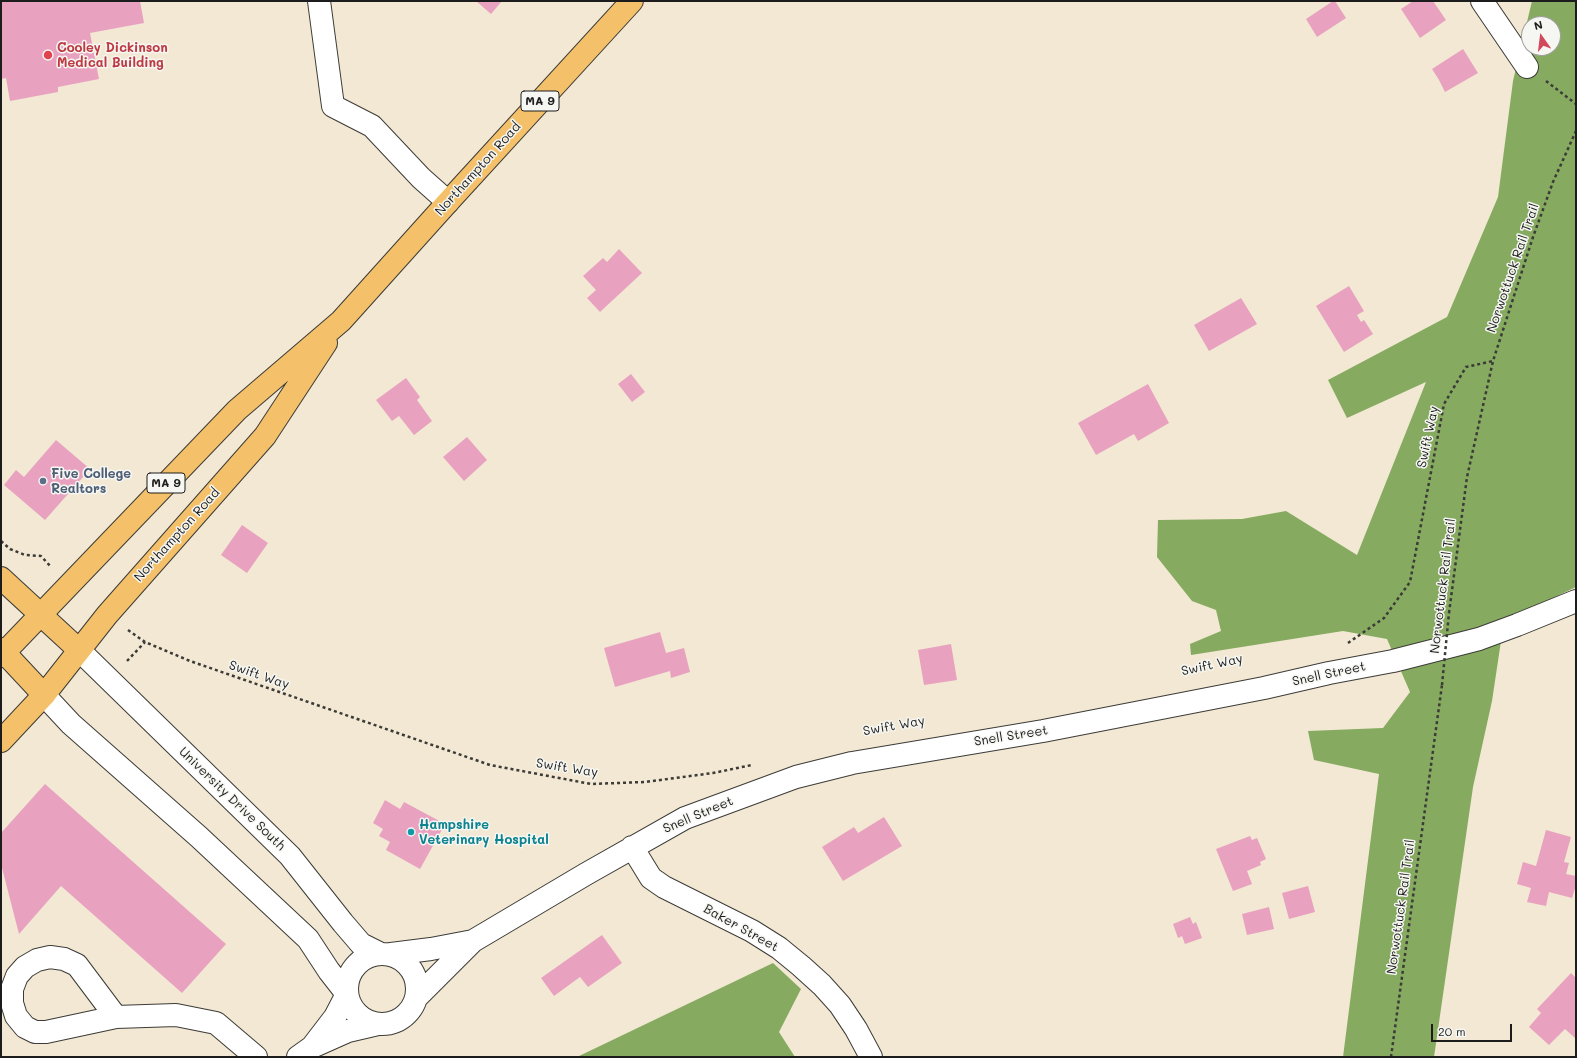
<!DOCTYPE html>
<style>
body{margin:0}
#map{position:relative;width:1577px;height:1058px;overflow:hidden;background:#f2e8d3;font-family:Mali,sans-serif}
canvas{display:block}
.frame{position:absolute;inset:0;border:2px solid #1c1c1c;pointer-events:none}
.north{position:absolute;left:1521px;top:16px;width:40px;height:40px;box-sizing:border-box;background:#f6f6f2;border:1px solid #9f9f9c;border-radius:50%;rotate:346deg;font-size:11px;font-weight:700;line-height:16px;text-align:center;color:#1c1c1c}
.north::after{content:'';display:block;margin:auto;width:14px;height:18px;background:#d1495b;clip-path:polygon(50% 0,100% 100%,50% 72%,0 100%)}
.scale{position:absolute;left:1431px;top:1024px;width:81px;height:18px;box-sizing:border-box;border:2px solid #1c1c1c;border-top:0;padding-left:5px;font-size:12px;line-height:14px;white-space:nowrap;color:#1c1c1c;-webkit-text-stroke:3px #f6f6f2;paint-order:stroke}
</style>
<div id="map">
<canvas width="1577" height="1058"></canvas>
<div class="frame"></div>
<div class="north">N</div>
<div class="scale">20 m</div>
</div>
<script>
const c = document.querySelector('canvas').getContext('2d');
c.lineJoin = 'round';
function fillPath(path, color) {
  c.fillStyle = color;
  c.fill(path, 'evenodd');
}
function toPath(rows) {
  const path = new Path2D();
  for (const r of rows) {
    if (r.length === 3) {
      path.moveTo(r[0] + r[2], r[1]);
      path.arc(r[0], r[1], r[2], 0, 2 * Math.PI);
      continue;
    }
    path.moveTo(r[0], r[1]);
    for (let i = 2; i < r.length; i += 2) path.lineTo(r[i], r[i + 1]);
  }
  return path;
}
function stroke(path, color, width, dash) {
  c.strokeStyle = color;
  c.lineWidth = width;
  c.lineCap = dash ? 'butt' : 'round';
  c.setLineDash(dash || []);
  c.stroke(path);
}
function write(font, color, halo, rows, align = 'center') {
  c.font = font + ' Mali,sans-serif';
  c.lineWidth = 3;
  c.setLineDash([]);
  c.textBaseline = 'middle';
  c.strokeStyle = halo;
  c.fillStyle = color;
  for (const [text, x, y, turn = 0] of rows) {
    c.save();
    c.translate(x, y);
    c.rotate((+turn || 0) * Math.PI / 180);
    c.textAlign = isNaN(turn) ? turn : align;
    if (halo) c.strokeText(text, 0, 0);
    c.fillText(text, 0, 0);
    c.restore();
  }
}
fillPath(toPath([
 [1532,1,1576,1,1576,587,1504,621,1492,701,1473,787,1434,1057,1343,1057,1379,774,1314,760,1308,731,1383,728,1410,692,1387,639,1343,631,1191,655,1190,644,1221,631,1216,610,1192,601,1157,557,1158,520,1242,519,1286,511,1357,555,1426,382,1347,418,1328,380,1447,317,1498,197,1513,81],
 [1529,24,1553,24,1553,48,1529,48],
 [773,963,801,989,779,1032,795,1057,577,1057]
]), '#85aa60');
fillPath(toPath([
 [1,1,140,1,144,23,90,33,99,79,58,87,58,92,10,101,6,78,1,79],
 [476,1,502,1,491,14],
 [1333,1,1335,1,1346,18,1317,37,1306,19],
 [1413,1,1433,1,1446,20,1420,38,1401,9],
 [1463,49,1478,73,1445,92,1439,80,1432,69],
 [619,249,642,273,600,312,587,298,596,290,583,276,603,258,607,262],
 [1349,286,1364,311,1357,315,1361,322,1364,320,1373,334,1344,352,1316,306],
 [1241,298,1257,324,1209,351,1194,325],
 [631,374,645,392,632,402,618,384],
 [406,378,420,397,417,400,432,421,414,435,399,416,392,421,376,400],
 [1148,384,1169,423,1138,441,1134,434,1096,455,1078,423],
 [467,437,487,460,464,481,443,457],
 [56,440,90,469,45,520,4,485,16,470,24,477],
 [242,525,268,543,247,573,221,555],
 [660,632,666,653,684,648,690,672,671,678,670,671,615,687,604,648],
 [951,644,957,680,924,685,918,650],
 [45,784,226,944,182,993,61,886,19,934,1,864,1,833],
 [385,800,400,809,404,802,445,824,420,869,386,850,390,842,379,836,383,829,373,823],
 [884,817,902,846,843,881,822,847,854,827,858,833],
 [1546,830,1571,837,1564,862,1569,863,1566,874,1576,876,1576,885,1572,898,1549,892,1546,906,1527,902,1531,888,1517,884,1523,862,1536,866],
 [1250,836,1252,840,1257,838,1266,859,1260,862,1261,865,1247,871,1252,884,1233,891,1216,849],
 [1308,886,1315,912,1289,919,1282,893],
 [1269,907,1274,929,1247,935,1242,914],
 [1190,917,1193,924,1196,922,1202,938,1185,944,1182,936,1178,938,1173,924],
 [602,935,622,963,588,987,580,977,554,996,541,978],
 [1571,973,1576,978,1576,1039,1565,1029,1549,1045,1529,1027,1541,1013,1537,1009]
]), '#e8a2c0');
const minor = toPath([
 [319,1,333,106,372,126,421,178,448,202],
 [1482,1,1527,67],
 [79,650,290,856,343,923,361,944,379,953],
 [44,695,71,724,199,837,308,939,329,971,347,994,335,1017,312,1047],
 [632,847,651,878,664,887,752,931,779,948,801,966,822,985,840,1005,856,1029,871,1057],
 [382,989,35],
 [391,954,431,949,473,941],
 [417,997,473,941,586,874,685,818,796,777,852,763,1043,731,1264,688,1329,673,1393,661,1479,639,1517,625,1576,601],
 [116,1017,77,965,64,959,50,957,37,960,25,967,17,976,12,989,12,1003,16,1016,25,1027,35,1032,46,1032,116,1017,176,1015,216,1023,256,1057],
 [298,1057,312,1047,348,1031,378,1024]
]);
const major = toPath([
 [1,578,79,650],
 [1,649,44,695]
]);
const highway = toPath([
 [1,656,237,410,341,321,448,202,632,1],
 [1,741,44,695,107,615,265,436,326,343]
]);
stroke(minor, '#3c3b37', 24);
stroke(major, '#3c3b37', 24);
stroke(highway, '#3c3b37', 24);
stroke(toPath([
 [1546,81,1576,104],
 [1,541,10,549,25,555,41,556,51,567],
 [1449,613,1467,477,1493,361,1533,237,1553,182,1576,131],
 [128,630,145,642,190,661,490,765,591,784,645,782,713,773,752,765],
 [1348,643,1384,618,1410,582,1444,404,1466,367,1493,361],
 [127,661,145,642],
 [1391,1057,1442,685]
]), '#3c3b37', 2.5, [3, 3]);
stroke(minor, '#fff', 22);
stroke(major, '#f4c16a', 22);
stroke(highway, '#f4c16a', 22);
stroke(toPath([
 [1442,685,1449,613]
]), '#3c3b37', 2.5, [3, 3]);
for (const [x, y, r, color] of [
 [48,55,5,"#e0444e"],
 [43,481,4,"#5c6f8a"],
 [411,832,4,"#0f9aa8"]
]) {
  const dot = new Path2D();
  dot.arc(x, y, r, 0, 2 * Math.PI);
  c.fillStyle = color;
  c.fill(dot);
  stroke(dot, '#f6f6f2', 1.5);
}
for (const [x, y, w] of [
 [540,101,38],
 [166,483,38]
]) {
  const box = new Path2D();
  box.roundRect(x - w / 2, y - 10, w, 20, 3);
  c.fillStyle = '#f6f6f2';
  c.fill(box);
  stroke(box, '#1c1c1c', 1);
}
write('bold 12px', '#1c1c1c', null, [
 ["MA 9",540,101],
 ["MA 9",166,483]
]);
write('bold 13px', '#be3a42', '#f6f6f2', [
 ["Cooley Dickinson",57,48],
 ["Medical Building",57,63]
], 'left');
write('13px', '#1c1c1c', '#f6f6f2', [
 ["Northampton Road",478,169,-48],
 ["Norwottuck Rail Trail",1513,268,-71],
 ["Swift Way",1428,437,-78],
 ["Northampton Road",177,535,-48],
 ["Norwottuck Rail Trail",1443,586,-83],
 ["Swift Way",1212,665,-12],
 ["Snell Street",1329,674,-12],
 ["Swift Way",259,675,19],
 ["Swift Way",894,726,-10],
 ["Snell Street",1011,736,-9],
 ["Swift Way",567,768,9],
 ["University Drive South",232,799,44],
 ["Snell Street",698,815,-23],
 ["Norwottuck Rail Trail",1401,907,-82],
 ["Baker Street",741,928,29]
]);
write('bold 13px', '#4e5e75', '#f6f6f2', [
 ["Five College",51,474],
 ["Realtors",51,489]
], 'left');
write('bold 13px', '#0d838f', '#f6f6f2', [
 ["Hampshire",419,825],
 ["Veterinary Hospital",419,840]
], 'left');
</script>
